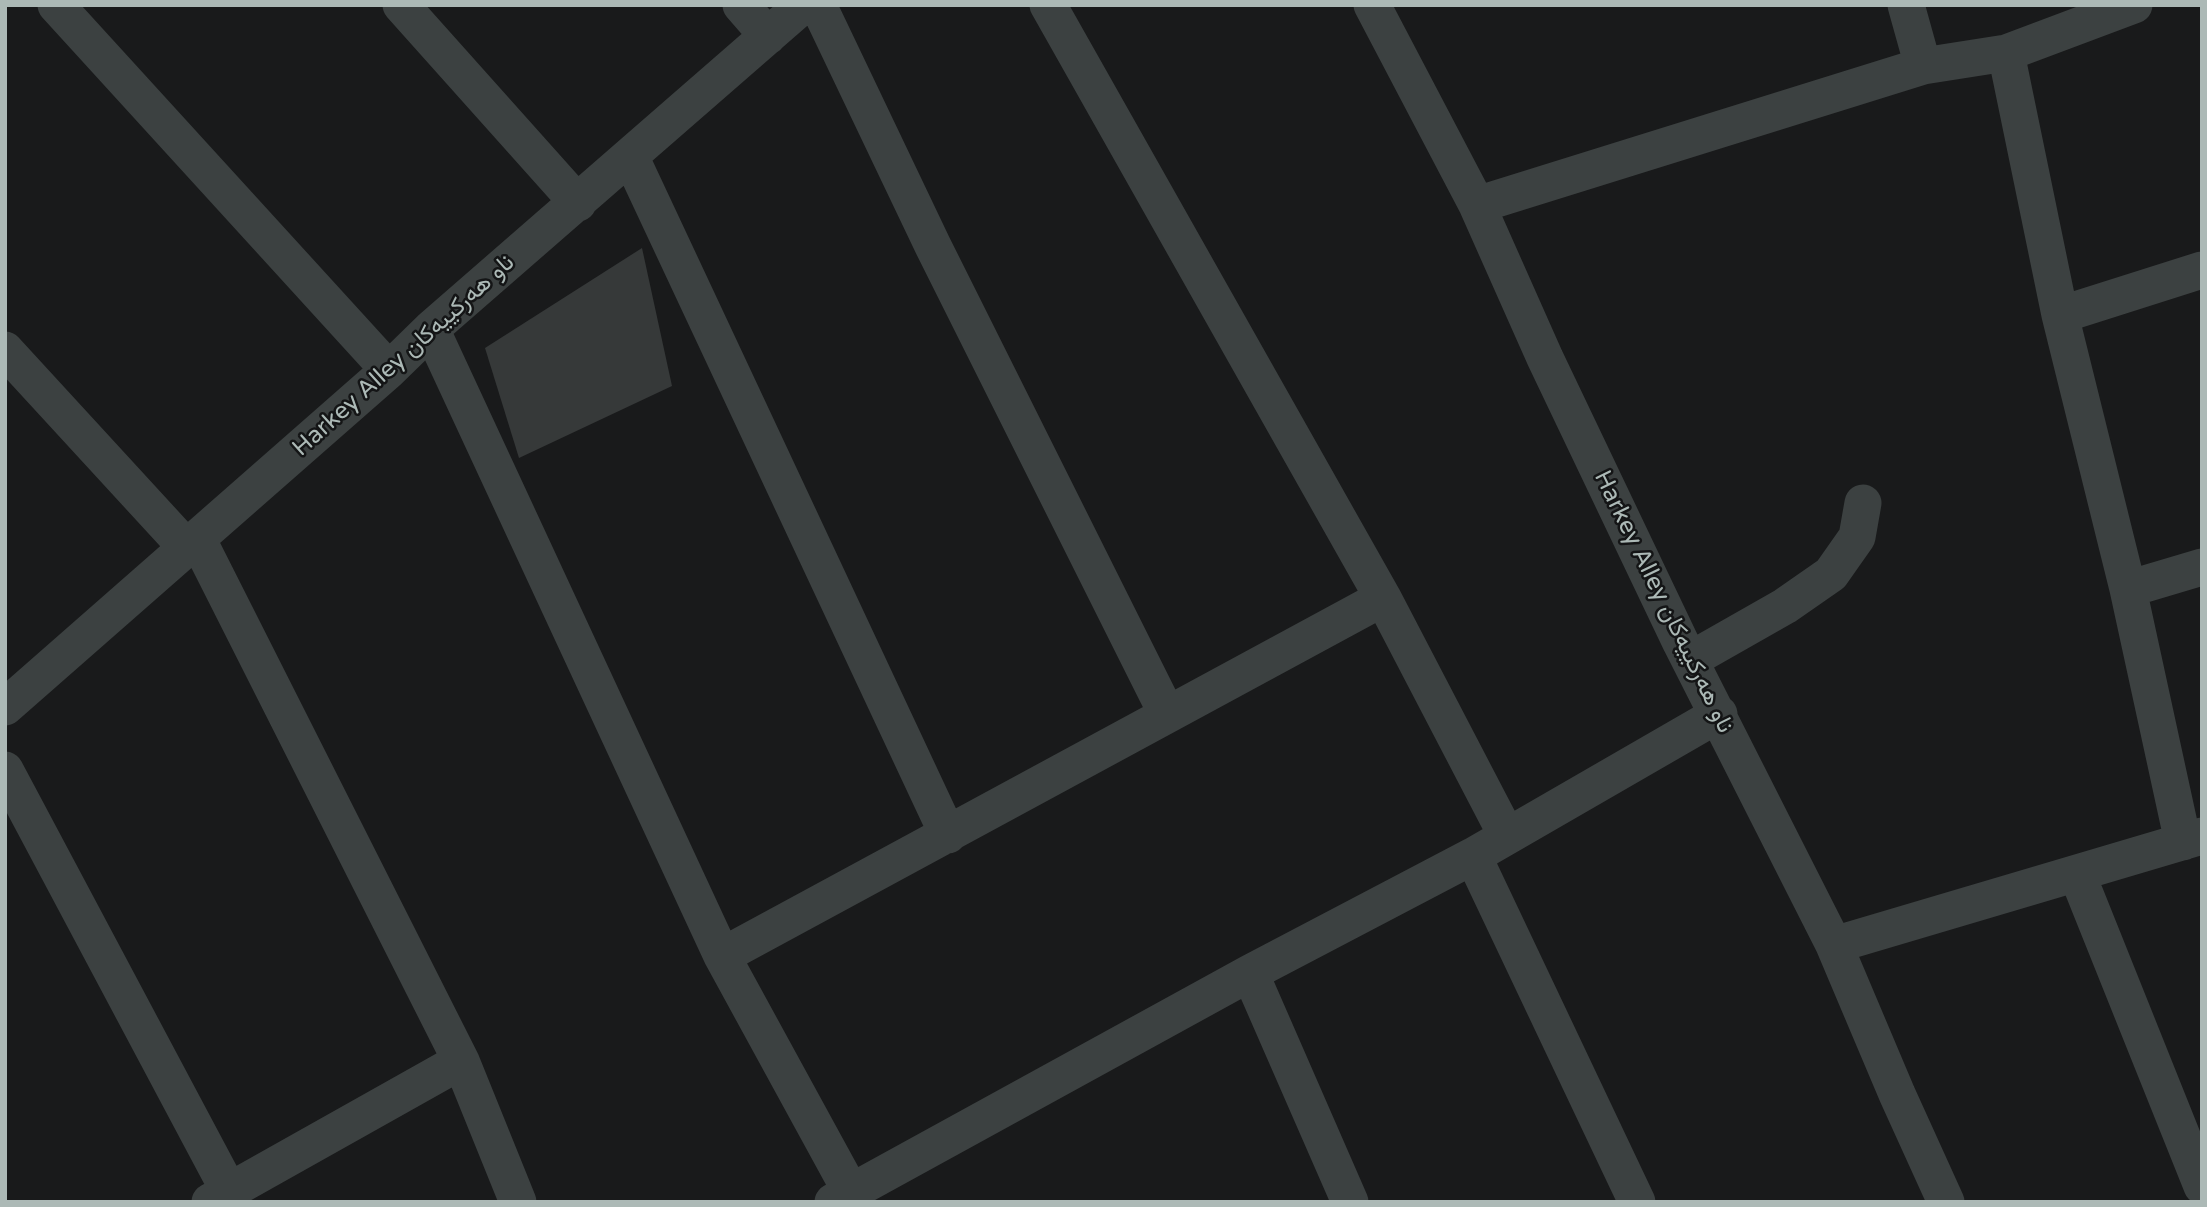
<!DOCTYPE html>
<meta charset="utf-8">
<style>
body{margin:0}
#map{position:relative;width:2207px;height:1207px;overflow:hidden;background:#191a1b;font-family:"Varela Round",sans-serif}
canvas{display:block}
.frame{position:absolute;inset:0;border:7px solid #acb9b6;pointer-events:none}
</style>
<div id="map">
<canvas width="2207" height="1207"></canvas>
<div class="frame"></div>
</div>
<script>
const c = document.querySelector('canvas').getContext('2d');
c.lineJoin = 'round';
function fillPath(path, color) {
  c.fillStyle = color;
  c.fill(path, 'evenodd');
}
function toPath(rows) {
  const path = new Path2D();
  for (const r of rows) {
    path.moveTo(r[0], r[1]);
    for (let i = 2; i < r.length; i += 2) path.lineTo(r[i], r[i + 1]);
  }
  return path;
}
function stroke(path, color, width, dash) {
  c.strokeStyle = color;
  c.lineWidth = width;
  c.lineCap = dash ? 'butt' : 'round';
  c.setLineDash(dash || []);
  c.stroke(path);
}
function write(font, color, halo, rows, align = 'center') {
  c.font = font + ' "Varela Round",Vazirmatn,sans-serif';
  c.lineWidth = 5;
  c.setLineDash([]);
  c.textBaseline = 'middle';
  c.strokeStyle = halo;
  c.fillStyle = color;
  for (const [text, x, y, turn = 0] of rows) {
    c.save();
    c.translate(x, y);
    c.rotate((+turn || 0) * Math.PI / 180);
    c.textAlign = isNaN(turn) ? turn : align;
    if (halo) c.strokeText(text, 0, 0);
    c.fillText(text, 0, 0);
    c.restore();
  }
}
fillPath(toPath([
 [642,248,672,386,519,458,485,348]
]), '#363939');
stroke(toPath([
 [56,5,389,370],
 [401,5,578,203],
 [741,5,768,36],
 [818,5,933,246,1167,714],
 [1048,5,1383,598,1507,836],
 [1372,5,1477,205,1545,358,1681,643,1834,945,1897,1094,1946,1202],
 [1906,5,1923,66],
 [2006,53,2060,315,2128,589,2183,842],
 [630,156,948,835],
 [1477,205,1923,66,2006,53,2134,5],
 [2060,315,2202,270],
 [431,329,722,956,851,1192],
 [5,350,186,547],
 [197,538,461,1061,518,1202],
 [2128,589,2202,567],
 [1690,660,1785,606,1831,574,1857,537,1863,503],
 [5,707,389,370,431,329,803,5],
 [5,770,229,1191],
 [1473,856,1637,1202],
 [2077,874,2202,1186],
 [1834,945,2202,836],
 [722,956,1383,598],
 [1250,973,1350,1202],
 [210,1202,461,1061],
 [833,1202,1250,973,1473,856,1719,714]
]), '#3c4141', 37);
write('24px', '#acb9b6', '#141516', [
 ["Harkey Alley ناو هەركييەكان",404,356,-42],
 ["Harkey Alley ناو هەركييەكان",1663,602,64]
]);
</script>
